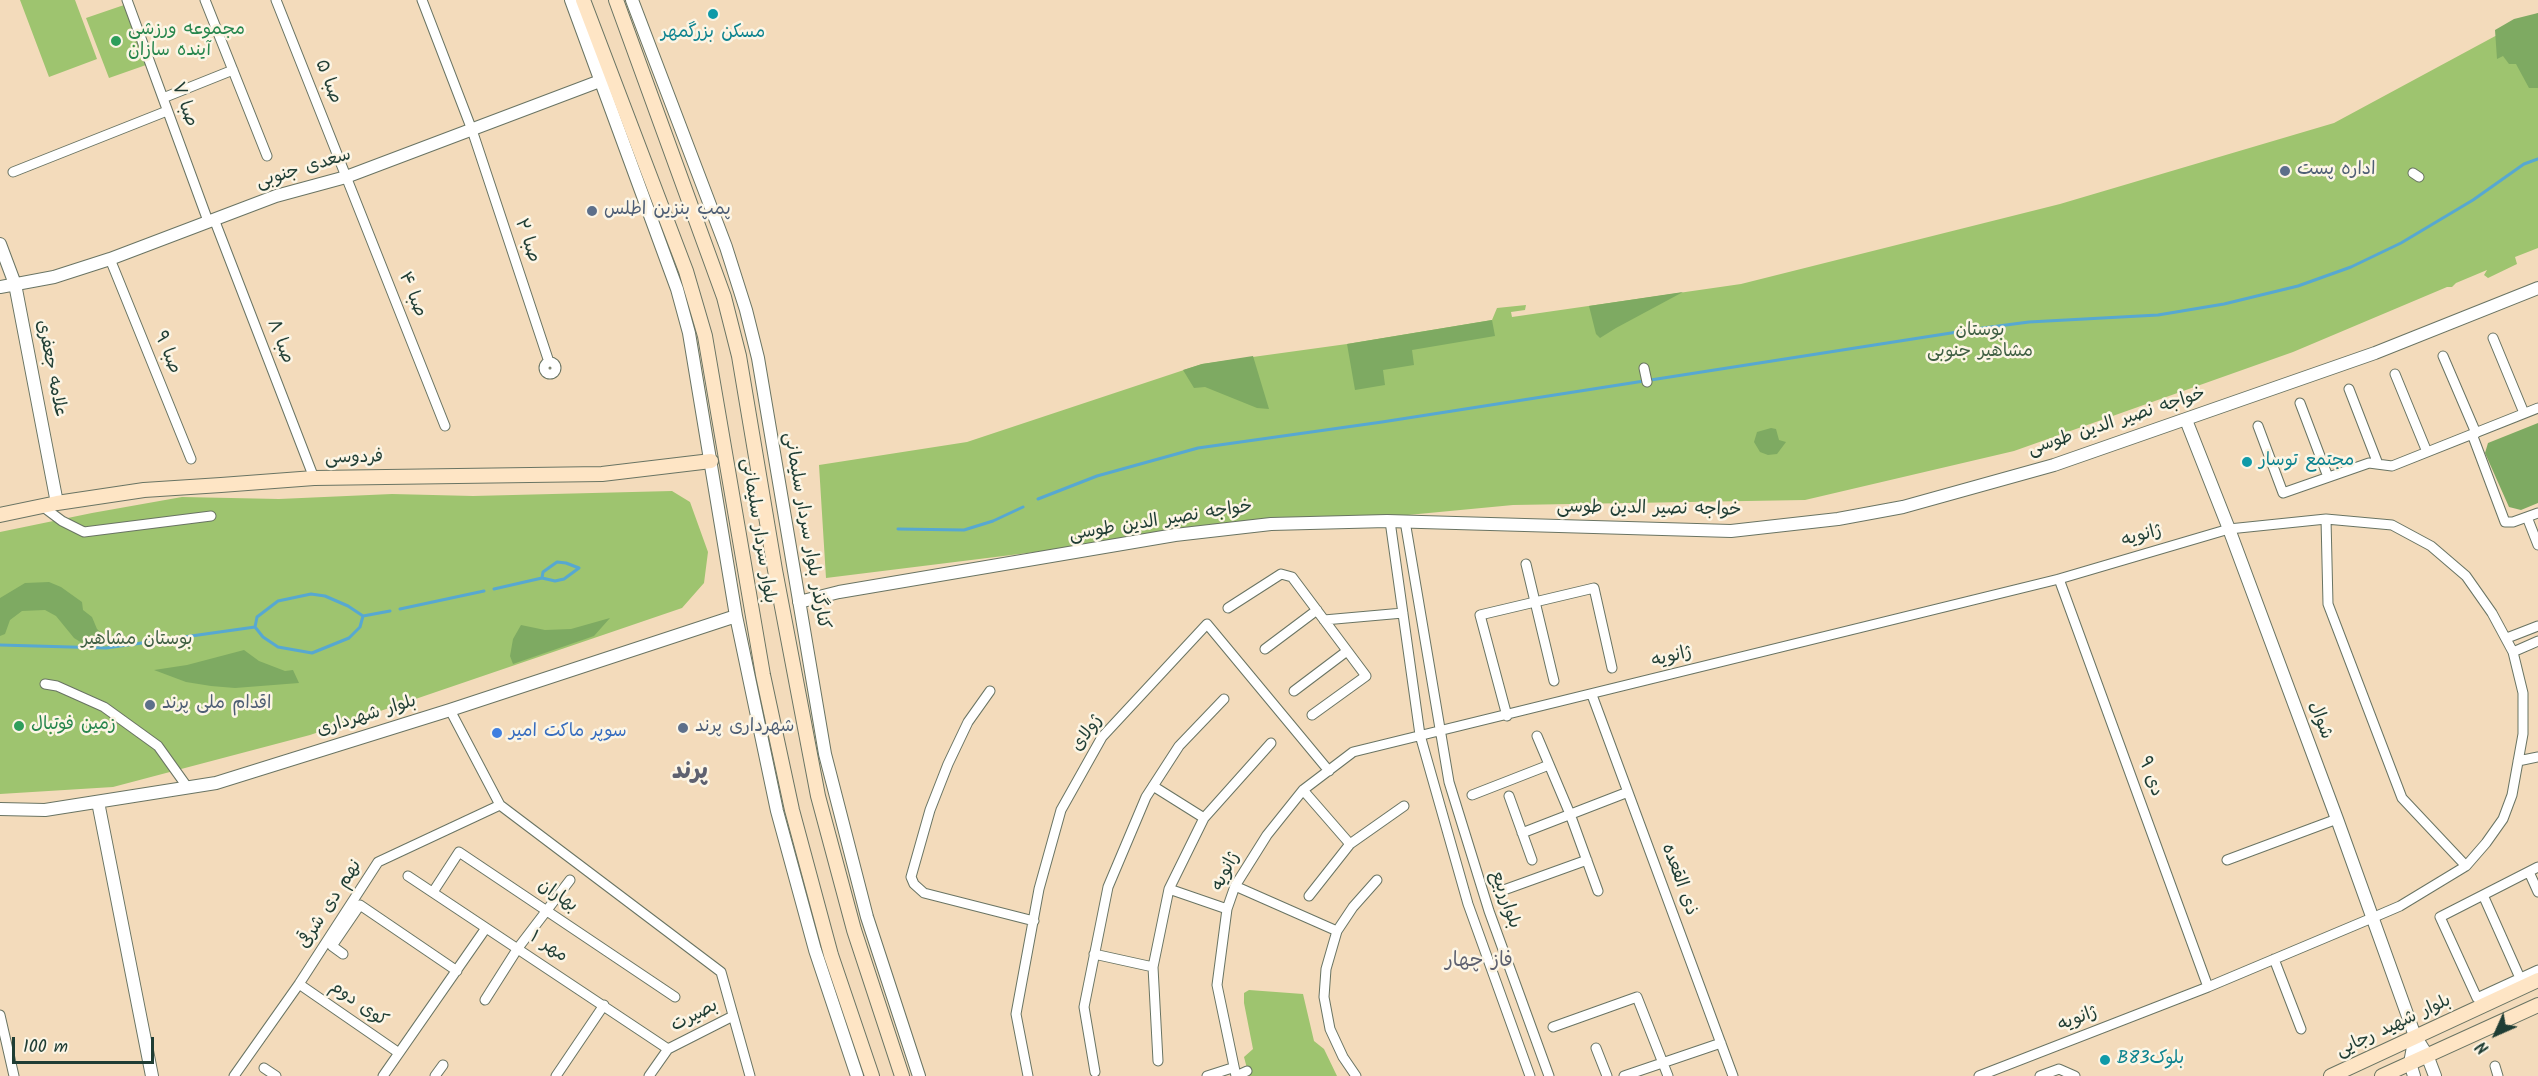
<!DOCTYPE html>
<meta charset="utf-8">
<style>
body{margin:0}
#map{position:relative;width:2538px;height:1076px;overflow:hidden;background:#f3dbbb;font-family:Kalam,sans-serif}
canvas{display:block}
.north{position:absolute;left:2466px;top:1004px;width:60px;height:60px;-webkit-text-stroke:4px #fcf5e5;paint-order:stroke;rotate:225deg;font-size:16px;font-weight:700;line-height:24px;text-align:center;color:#1f3d34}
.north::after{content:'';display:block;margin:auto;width:21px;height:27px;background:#1f3d34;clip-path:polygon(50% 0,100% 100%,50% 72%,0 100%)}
.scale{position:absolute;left:12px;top:1037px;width:142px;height:27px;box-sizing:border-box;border:3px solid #1f3d34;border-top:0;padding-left:8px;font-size:18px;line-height:21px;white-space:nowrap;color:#1f3d34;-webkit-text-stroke:4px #fcf5e5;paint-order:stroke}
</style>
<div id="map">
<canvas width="2538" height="1076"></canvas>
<div class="north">N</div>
<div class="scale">100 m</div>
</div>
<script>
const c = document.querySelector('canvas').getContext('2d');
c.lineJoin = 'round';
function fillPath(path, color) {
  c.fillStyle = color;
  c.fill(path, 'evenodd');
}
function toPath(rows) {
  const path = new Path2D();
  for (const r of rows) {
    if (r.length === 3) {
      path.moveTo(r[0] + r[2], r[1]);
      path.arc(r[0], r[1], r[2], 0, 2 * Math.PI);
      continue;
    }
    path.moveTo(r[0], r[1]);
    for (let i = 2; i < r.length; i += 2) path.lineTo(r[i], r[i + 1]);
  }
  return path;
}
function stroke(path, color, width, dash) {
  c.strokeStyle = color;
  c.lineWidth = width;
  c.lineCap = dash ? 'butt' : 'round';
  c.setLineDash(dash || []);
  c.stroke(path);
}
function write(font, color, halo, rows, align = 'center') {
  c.font = font + ' Kalam,"Playpen Sans Arabic",sans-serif';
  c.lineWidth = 5;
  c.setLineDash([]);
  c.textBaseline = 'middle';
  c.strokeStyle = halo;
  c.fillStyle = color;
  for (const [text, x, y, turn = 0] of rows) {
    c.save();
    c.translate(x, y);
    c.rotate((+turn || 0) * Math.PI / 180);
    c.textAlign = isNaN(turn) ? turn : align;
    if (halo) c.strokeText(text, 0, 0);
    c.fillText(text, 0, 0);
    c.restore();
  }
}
fillPath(toPath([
 [20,0,75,0,97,59,49,77],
 [124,5,146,65,109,78,86,18],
 [2538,13,2538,248,2515,257,2517,264,2488,278,2484,275,2487,270,2456,283,2452,287,2447,287,2293,352,2014,451,1805,500,1513,505,1092,545,826,578,819,465,967,442,1202,364,1347,344,1492,320,1497,308,1526,305,1525,310,1511,312,1512,317,1741,284,2060,204,2334,123],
 [672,491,690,502,708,552,704,583,682,608,310,735,113,787,0,794,0,532,92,513,182,497,279,499,392,494,473,496],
 [1249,990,1303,994,1314,1041,1324,1049,1337,1076,1249,1076,1244,1057,1253,1049,1244,1003,1244,993]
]), '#9ec46f');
fillPath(toPath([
 [2538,13,2538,88,2529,88,2516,64,2509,64,2503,56,2497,59,2495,30,2514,19],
 [1683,292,1616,328,1600,338,1596,334,1589,306],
 [1492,320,1495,336,1412,350,1414,365,1383,370,1385,385,1355,390,1347,344],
 [1253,356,1269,409,1257,408,1205,387,1194,388,1183,370,1202,364],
 [2538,423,2538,503,2521,510,2509,507,2485,453,2488,443],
 [1771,428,1776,429,1779,440,1786,442,1777,454,1768,455,1760,452,1754,442,1757,432],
 [49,582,61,587,82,602,83,610,92,617,97,629,109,640,82,643,74,638,56,616,45,610,22,611,10,620,5,634,0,636,0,598,25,583],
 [610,618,594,636,513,664,510,656,513,639,521,625,545,630,571,629],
 [244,650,259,661,285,671,293,670,299,683,235,688,211,686,186,682,154,670,187,665]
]), '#7eaa62');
stroke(toPath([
 [1038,499,1097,476,1198,448,1382,422,1983,328,2029,322,2158,315,2224,304,2298,286,2351,267,2401,243,2473,200,2524,164,2538,159],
 [898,529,964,530,993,521,1023,507],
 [542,578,543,572,557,562,566,563,579,568],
 [494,589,542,578,555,581,564,579,579,568],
 [400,609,484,591],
 [255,627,263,637,278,647,312,653,349,638,360,627,363,616],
 [0,645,106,648,255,627,257,617,278,601,311,594,325,596,348,606,363,616,390,611]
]), '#57a8d1', 3);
const minor = toPath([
 [127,0,208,221],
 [205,0,267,156],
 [276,0,445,426],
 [422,0,472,130,549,362],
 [163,98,233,70],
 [13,172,167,111],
 [2413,173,2419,177],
 [214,219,314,478],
 [110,259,191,459],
 [2493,338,2524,413],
 [2443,356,2476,433],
 [550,368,6],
 [1644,368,1647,382],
 [2395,374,2427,452],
 [2349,389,2378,464],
 [2300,403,2328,477],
 [2258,426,2283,493,2369,463,2392,466,2538,408],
 [2472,434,2505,522,2513,522,2538,513],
 [42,506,62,521,84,532,211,516],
 [2527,517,2538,545],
 [2326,519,2328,604,2402,798,2466,866],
 [1390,521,1420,735,1468,904,1530,1076],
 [1405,521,1449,782,1489,911,1549,1076],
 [1526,564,1554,681],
 [2059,579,2208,987],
 [1228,608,1281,574,1292,577,1366,676,1312,715],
 [1324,620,1403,613],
 [2507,638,2538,626],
 [1265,649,1317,610],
 [2513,652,2538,641],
 [45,684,57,686,104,707,158,746,188,788],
 [990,691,968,722,948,764,930,810,911,877,914,884,924,893,1034,921],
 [1294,691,1347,651],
 [1592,695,1733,1076],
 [1507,716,1480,615,1594,588,1612,668],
 [1537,736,1570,814,1598,891],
 [2518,761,2538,757],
 [1153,786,1204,818],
 [1303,790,1350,844],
 [1472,795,1549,765],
 [1509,796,1532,860],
 [500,805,721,972,750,1076],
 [1522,833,1628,792],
 [2227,860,2337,819],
 [2538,867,2440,917,2477,998,2538,970],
 [2529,872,2538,892],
 [408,876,668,1049],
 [1235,886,1337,931],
 [1169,889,1227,909],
 [1501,891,1587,860],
 [433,892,459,852,675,997],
 [2483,895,2520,978],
 [1309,896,1350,844,1404,806],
 [343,954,332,946,360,905,457,971],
 [1094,954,1153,967],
 [2274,959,2301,1029],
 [299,984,399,1053],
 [485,1000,518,948,570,880],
 [0,1015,14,1076],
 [1553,1027,1637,997,1668,1076],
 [1596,1048,1607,1076],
 [1158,1061,1153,967,1169,889,1204,818,1271,743],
 [2495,1066,2498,1076],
 [264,1068,276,1076],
 [1095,1072,1084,1007,1108,887,1146,797,1179,746,1224,699],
 [234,1076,299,984,378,862,500,805,450,710],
 [383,1076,486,928],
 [435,1076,443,1065],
 [556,1076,604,1005],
 [649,1076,668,1049,733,1016],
 [1028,1076,1016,1014,1039,889,1061,810,1102,737,1207,624,1329,771],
 [1207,1076,1232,1068],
 [1236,1076,1217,985,1227,909,1235,886,1267,835,1303,790,1353,752,2059,579,2229,529,2326,519,2392,525,2431,546,2466,576,2492,613,2513,652,2523,693,2523,734,2512,795,2503,819,2486,843,2466,866,2400,906,2372,918,2208,987,1979,1076],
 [1236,1076,1247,1071],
 [1356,1076,1343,1057,1330,1029,1324,997,1326,969,1337,931,1353,907,1377,880],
 [1624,1076,1721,1043],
 [2040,1076,2059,1069,2075,1076]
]);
const tertiary = toPath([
 [571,0,677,289,689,333,736,616,777,811,815,950,857,1076],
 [632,0,726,247,746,310,758,358,825,754,867,917,919,1076],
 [0,244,15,284,57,503],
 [0,287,54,277,110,259,276,196,346,177,600,81],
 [2186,420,2229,529,2337,819,2415,1036,2427,1055,2435,1076],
 [799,602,839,592,1175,535,1271,524,1387,521,1731,531,1838,519,1903,507,2054,465,2375,353,2538,288],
 [98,802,152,1076],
 [0,809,45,810,216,783,450,710,736,616],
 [2414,1076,2410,1063,2415,1036]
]);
const secondary = toPath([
 [583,0,686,271,705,336,763,675,792,810,831,955,872,1076],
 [616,0,724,297,739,356,775,570,818,796,854,930,902,1076],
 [0,515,57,503,144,490,221,485,314,478,602,474,711,461],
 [2331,1076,2538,980],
 [2382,1076,2538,1005]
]);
stroke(minor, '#697463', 11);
stroke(tertiary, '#697463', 14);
stroke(secondary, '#697463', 16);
stroke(minor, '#fff', 9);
stroke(tertiary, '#fff', 12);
stroke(secondary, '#fee5c5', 14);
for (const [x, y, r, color] of [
 [713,14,6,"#0f9aa8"],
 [116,41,6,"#2e9e5b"],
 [2285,171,6,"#5c6f8a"],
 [592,211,6,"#5c6f8a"],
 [2247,462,6,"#0f9aa8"],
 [150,705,6,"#5c6f8a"],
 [19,726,6,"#2e9e5b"],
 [683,728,6,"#5c6f8a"],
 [497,733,6,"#3f7fe0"],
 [2105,1060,6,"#0f9aa8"]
]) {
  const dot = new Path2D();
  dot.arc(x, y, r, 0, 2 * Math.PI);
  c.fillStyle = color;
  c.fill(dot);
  stroke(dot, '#fcf5e5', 2);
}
write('18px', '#27864d', '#fcf5e5', [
 ["مجموعه ورزشی",128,31],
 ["آینده سازان",128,52],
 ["زمین فوتبال",31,726]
], 'left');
write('18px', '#0d838f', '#fcf5e5', [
 ["مسکن بزرگمهر",713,34,"center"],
 ["مجتمع توسار",2259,462],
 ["B83بلوک",2117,1060]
], 'left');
write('18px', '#1f3d34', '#fcf5e5', [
 ["صبا ۵",327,82,69],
 ["صبا ۷",183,105,70],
 ["سعدی جنوبی",304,170,-17],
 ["صبا ۲",526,241,71],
 ["صبا ۴",411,295,68],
 ["صبا ۸",279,342,69],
 ["صبا ۹",166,353,68],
 ["علامه جعفری",50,369,79],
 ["خواجه نصیر الدین طوسی",2117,423,-18],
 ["فردوسی",354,459,-1],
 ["خواجه نصیر الدین طوسی",1649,510,1],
 ["خواجه نصیر الدین طوسی",1161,522,-9],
 ["بلوار سردار سلیمانی",757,531,81],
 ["کنارگذر بلوار سردار سلیمانی",805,531,80],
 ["ژانویه",2142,537,-16],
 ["ژانویه",1672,658,-14],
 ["بلوار شهرداری",367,717,-17],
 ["شوال",2319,721,69],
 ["ژولای",1088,734,-55],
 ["۹ دی",2149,777,70],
 ["ژانویه",1227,872,-63],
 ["ذی القعده",1678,880,70],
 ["بهاران",557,897,34],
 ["بلوارربیع",1504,900,71],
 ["نهم دی شرقی",331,905,-57],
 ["مهر ۱",548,948,33],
 ["کوی دوم",358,1005,35],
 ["بصیرت",695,1017,-27],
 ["ژانویه",2078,1020,-21],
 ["بلوار شهید رجایی",2394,1027,-25]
]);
write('18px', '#4e5e75', '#fcf5e5', [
 ["اداره پست",2297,171],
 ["پمپ بنزین اطلس",604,211],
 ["اقدام ملی پرند",162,705],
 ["شهرداری پرند",695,728]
], 'left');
write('18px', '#3f5f43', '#fcf5e5', [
 ["بوستان",1980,332],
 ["مشاهیر جنوبی",1980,353],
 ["بوستان مشاهیر",137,641]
]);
write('18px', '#366cbe', '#fcf5e5', [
 ["سوپر ماکت امیر",509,733]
], 'left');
write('20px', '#5e6170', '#fcf5e5', [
 ["فاز چهار",1479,963]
]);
write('bold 24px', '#5e6170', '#fcf5e5', [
 ["پرند",690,774]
]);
</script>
